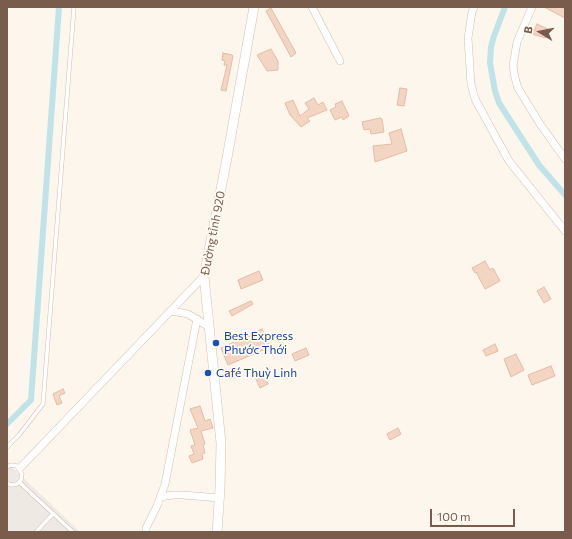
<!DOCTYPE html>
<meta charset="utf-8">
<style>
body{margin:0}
#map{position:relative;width:572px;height:539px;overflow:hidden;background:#fdf6ec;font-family:Commissioner,sans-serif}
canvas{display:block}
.frame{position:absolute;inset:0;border:8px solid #7a5c4d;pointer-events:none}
.north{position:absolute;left:520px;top:12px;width:40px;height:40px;-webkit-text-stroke:3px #fffaf3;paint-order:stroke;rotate:280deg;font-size:11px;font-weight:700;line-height:16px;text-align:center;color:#7a5c4d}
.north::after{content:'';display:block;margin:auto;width:14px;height:18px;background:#7a5c4d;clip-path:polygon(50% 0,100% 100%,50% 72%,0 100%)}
.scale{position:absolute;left:430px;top:509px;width:85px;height:18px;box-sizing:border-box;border:2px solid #7a5c4d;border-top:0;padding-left:5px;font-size:12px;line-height:14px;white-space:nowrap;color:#7a5c4d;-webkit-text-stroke:3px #fffaf3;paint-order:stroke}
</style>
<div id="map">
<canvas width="572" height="539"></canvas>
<div class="frame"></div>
<div class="north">B</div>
<div class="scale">100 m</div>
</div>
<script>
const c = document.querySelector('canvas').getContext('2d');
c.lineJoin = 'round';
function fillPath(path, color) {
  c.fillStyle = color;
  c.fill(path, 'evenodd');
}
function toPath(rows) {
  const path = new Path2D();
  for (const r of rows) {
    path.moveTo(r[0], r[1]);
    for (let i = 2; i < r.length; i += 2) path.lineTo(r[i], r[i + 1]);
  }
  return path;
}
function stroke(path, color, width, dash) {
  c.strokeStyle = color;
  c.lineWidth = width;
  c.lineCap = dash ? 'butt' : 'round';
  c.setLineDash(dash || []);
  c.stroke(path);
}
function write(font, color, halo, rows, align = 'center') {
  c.font = font + ' Commissioner,sans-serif';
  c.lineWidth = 3.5;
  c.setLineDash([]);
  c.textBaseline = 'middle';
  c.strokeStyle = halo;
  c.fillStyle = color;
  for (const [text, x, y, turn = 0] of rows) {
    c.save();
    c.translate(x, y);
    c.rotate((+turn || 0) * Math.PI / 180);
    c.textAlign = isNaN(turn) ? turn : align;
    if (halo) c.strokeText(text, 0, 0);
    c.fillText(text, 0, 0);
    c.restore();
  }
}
fillPath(toPath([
 [7,462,80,532,7,532]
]), '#efe9e4');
stroke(toPath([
 [505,7,494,36,491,47,490,63,495,91,499,103,539,165,565,195],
 [7,424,31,400,59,7]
]), '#bfe3e8', 6);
const building = toPath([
 [544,7,561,7,565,9,565,18,544,7],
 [271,8,296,53,291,57,266,11,271,8],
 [537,24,550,30,546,38,528,33,529,29,534,31,537,24],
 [271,49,278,61,278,70,267,71,257,55,271,49],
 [223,53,232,55,233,56,226,91,221,90,227,65,224,65,225,61,222,60,223,53],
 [400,88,407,89,404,106,397,105,400,88],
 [314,98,318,105,323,102,327,110,307,118,310,121,301,127,290,115,285,103,293,100,300,116,309,109,305,103,314,98],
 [342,101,349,116,343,120,342,117,335,120,330,110,336,107,335,104,342,101],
 [380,118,382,119,384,132,371,134,370,129,364,130,362,122,380,118],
 [401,129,407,151,375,162,373,146,392,144,389,133,401,129],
 [485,261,490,270,493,268,500,281,485,289,476,272,475,273,472,268,485,261],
 [259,271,263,280,241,289,238,280,259,271],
 [544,287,551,299,544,303,537,291,544,287],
 [251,301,253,304,232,316,229,311,251,301],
 [262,329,270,347,228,365,221,348,262,329],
 [495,344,498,351,486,356,483,350,495,344],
 [306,348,309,355,295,361,292,354,306,348],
 [516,354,524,370,511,377,504,359,516,354],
 [551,366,555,376,532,385,528,375,551,366],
 [263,373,268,384,260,388,255,377,263,373],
 [63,389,65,393,59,396,62,403,57,405,53,394,63,389],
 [200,406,205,421,210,419,213,428,201,431,205,444,203,445,205,453,202,454,203,459,192,463,189,456,194,454,191,446,195,445,190,430,198,428,190,409,200,406],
 [398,428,401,434,390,440,387,434,398,428]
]);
fillPath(building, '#f3d5c3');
stroke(building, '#e6bba3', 1);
const service = toPath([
 [7,447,19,435,43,404,74,7],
 [7,467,11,465,17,466,22,474,21,480,17,484,11,485,7,483],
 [19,482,73,532],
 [36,532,53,514]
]);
const minor = toPath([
 [312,7,340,61],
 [474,7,472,12,468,38,471,84,475,99,509,161,565,231],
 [532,7,517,42,513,66,515,78,518,88,540,124,565,159],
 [171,311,188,314,209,327],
 [20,468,204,276],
 [160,497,173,495,183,495,220,498],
 [146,532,146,528,157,506,165,484,197,319]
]);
const secondary = toPath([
 [217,532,220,488,221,443,204,276,227,158,254,7]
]);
stroke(service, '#d1beb0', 4.5);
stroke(minor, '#d1beb0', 8);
stroke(secondary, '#d6c0b0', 10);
stroke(service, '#fff', 3.5);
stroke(minor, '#fff', 7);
stroke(secondary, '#fff', 9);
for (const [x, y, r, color] of [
 [216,343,4,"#1a4fb4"],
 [208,373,4,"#1a4fb4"]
]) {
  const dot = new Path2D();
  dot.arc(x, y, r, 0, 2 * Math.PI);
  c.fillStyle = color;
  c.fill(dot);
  stroke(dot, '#fffaf3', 1.5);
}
write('12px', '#7a5c4d', '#fffaf3', [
 ["Đường tỉnh 920",213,233,-79]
]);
write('12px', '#164399', '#fffaf3', [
 ["Best Express",224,336],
 ["Phước Thới",224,350],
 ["Café Thuỳ Linh",216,373]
], 'left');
</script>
